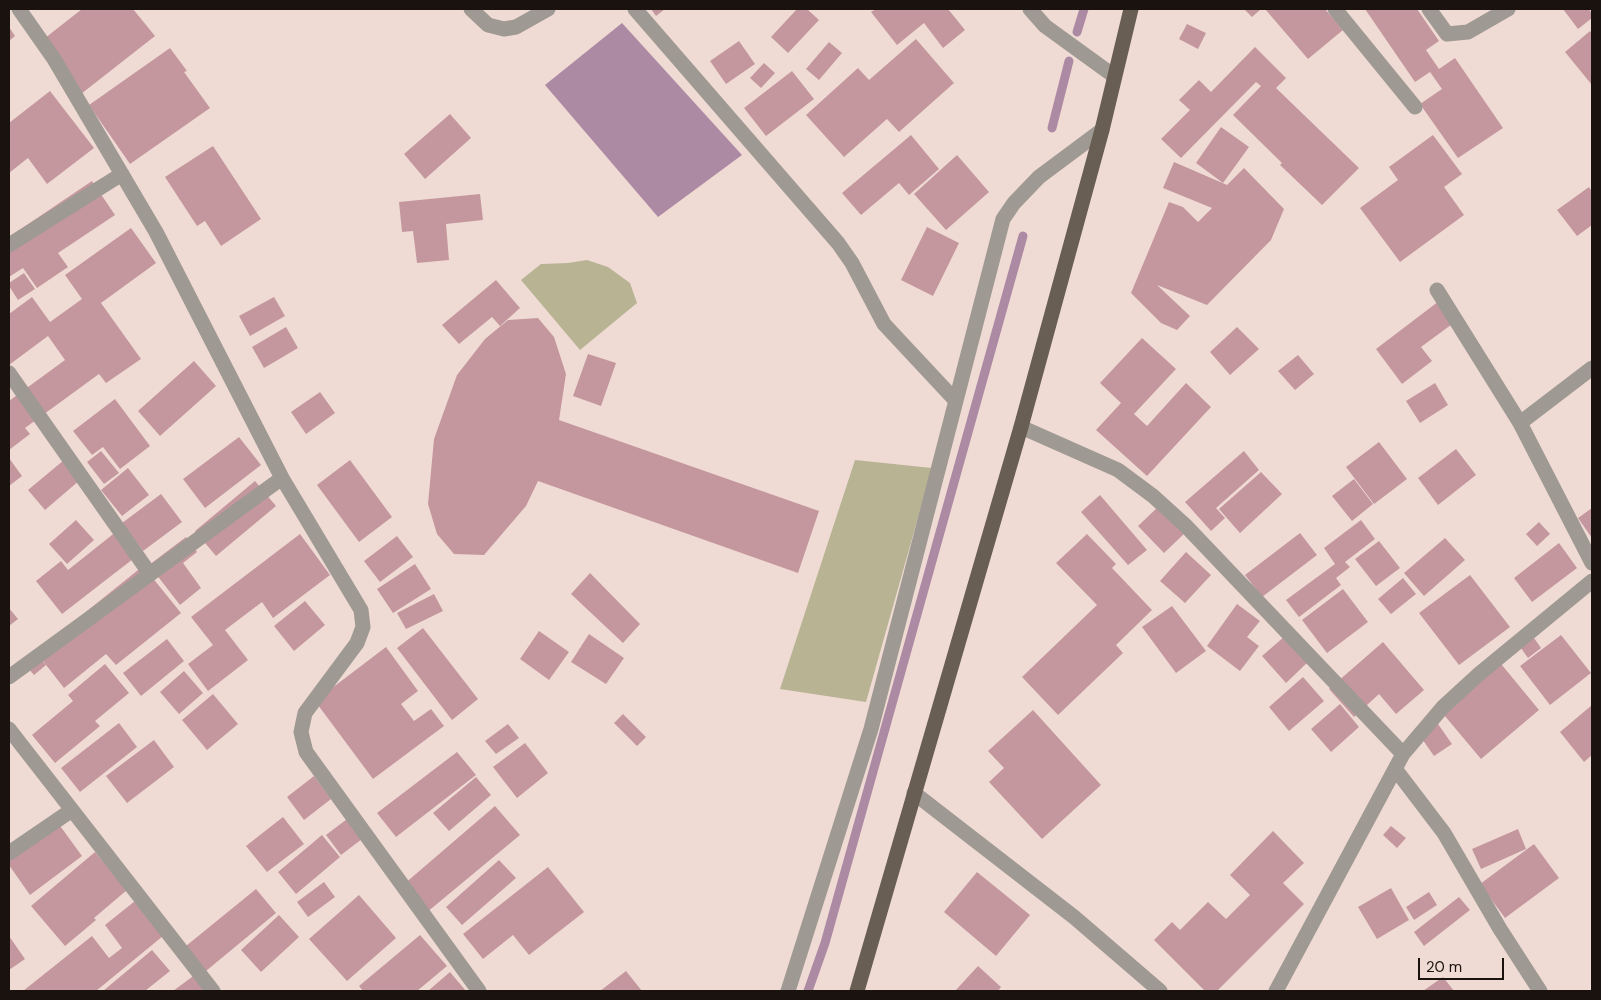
<!DOCTYPE html>
<style>
body{margin:0}
#map{position:relative;width:1601px;height:1000px;overflow:hidden;background:#f0dbd4;font-family:"DM Sans",sans-serif}
canvas{display:block}
.frame{position:absolute;inset:0;border:10px solid #19120f;pointer-events:none}
.scale{position:absolute;left:1418px;top:958px;width:86px;height:22px;box-sizing:border-box;border:2px solid #19120f;border-top:0;padding-left:6px;font-size:15px;line-height:18px;white-space:nowrap;color:#19120f;-webkit-text-stroke:4px #f0dbd4;paint-order:stroke}
</style>
<div id="map">
<canvas width="1601" height="1000"></canvas>
<div class="frame"></div>
<div class="scale">20 m</div>
</div>
<script>
const c = document.querySelector('canvas').getContext('2d');
c.lineJoin = 'round';
function fillPath(path, color) {
  c.fillStyle = color;
  c.fill(path, 'evenodd');
}
function toPath(rows) {
  const path = new Path2D();
  for (const r of rows) {
    path.moveTo(r[0], r[1]);
    for (let i = 2; i < r.length; i += 2) path.lineTo(r[i], r[i + 1]);
  }
  return path;
}
function stroke(path, color, width, dash) {
  c.strokeStyle = color;
  c.lineWidth = width;
  c.lineCap = dash ? 'butt' : 'round';
  c.setLineDash(dash || []);
  c.stroke(path);
}
fillPath(toPath([
 [587,260,608,267,630,283,637,303,580,350,521,280,541,264,568,263],
 [855,460,932,468,866,702,780,689]
]), '#b7b393');
fillPath(toPath([
 [622,23,742,155,658,217,545,85]
]), '#ad8aa3');
stroke(toPath([
 [1077,32,1084,9],
 [1052,128,1069,61],
 [808,991,825,943,1023,236]
]), '#ad8aa3', 9);
fillPath(toPath([
 [82,9,133,9,155,36,81,94,40,42],
 [651,9,665,9,656,16],
 [797,9,807,9,819,20,788,53,771,37],
 [876,9,948,9,965,30,943,48,924,23,897,45,871,12],
 [1244,9,1261,9,1252,17],
 [1265,9,1325,9,1343,30,1308,59],
 [1365,9,1417,9,1439,41,1426,50,1439,69,1455,58,1503,128,1458,158,1420,104,1442,89,1430,72,1415,82],
 [1563,9,1589,9,1592,14,1592,18,1578,29],
 [1187,24,1206,33,1198,49,1179,39],
 [9,27,15,36,9,41],
 [1590,31,1592,34,1592,85,1565,52],
 [916,39,954,83,899,132,887,119,844,157,806,115,858,68,869,80],
 [739,41,755,64,726,84,710,61],
 [829,42,842,53,819,80,806,69],
 [1255,47,1286,78,1276,88,1359,168,1322,205,1280,165,1282,163,1233,115,1261,86,1256,82,1181,158,1161,139,1190,110,1179,100,1199,80,1211,92],
 [170,48,187,71,184,72,210,108,130,164,89,105],
 [764,63,775,73,761,88,750,78],
 [792,71,814,99,766,136,744,108],
 [50,91,94,148,47,184,28,158,9,173,9,123],
 [450,114,471,138,425,179,404,154],
 [1221,127,1249,147,1223,183,1196,163],
 [911,135,939,169,909,195,899,183,861,215,842,193],
 [1433,135,1462,174,1444,187,1464,215,1400,262,1360,208,1398,180,1389,167],
 [213,146,261,219,221,246,205,221,197,226,165,177],
 [957,155,989,192,946,230,914,194],
 [1174,162,1227,185,1244,168,1284,209,1271,240,1207,305,1157,285,1190,316,1177,330,1161,323,1131,293,1169,202,1183,207,1198,222,1212,208,1163,188],
 [92,181,115,215,58,253,68,267,37,288,23,268,9,277,9,237],
 [1589,187,1592,192,1592,225,1577,236,1557,210],
 [480,194,483,220,446,224,449,260,417,263,413,231,402,232,399,202],
 [927,227,959,243,933,296,901,280],
 [131,228,156,263,101,303,141,359,106,383,99,374,25,428,30,434,9,450,9,401,65,360,48,336,9,365,9,314,32,297,50,322,82,299,65,275],
 [24,273,35,289,18,300,9,286,9,283],
 [496,280,520,308,500,326,492,317,459,344,442,325],
 [274,297,285,316,250,336,239,316],
 [1443,298,1459,319,1421,347,1432,361,1402,384,1376,349],
 [538,318,554,337,566,374,559,420,819,511,798,573,538,481,526,506,484,555,454,554,437,534,428,504,434,439,457,375,485,339,508,320],
 [286,327,298,348,264,368,252,347],
 [1237,327,1259,349,1230,375,1210,352],
 [1142,338,1176,369,1134,414,1147,426,1186,383,1211,407,1147,476,1096,430,1121,403,1100,383],
 [588,354,616,363,601,406,573,396],
 [1298,355,1314,374,1295,390,1278,371],
 [194,361,216,386,160,436,138,411],
 [1435,383,1448,405,1420,423,1406,401],
 [320,392,335,413,306,434,291,412],
 [115,399,150,446,120,469,103,447,92,455,73,431],
 [239,437,261,465,205,508,183,479],
 [1379,442,1407,479,1374,504,1346,467],
 [1456,449,1476,475,1438,505,1418,478],
 [101,451,119,473,104,484,87,462],
 [1244,451,1259,470,1216,508,1225,518,1211,531,1185,502],
 [9,458,22,476,9,486],
 [64,460,80,480,45,510,28,490],
 [350,460,392,517,359,542,317,485],
 [128,468,149,495,122,516,101,490],
 [1261,472,1282,494,1240,533,1219,509],
 [1354,479,1373,504,1352,521,1332,496],
 [255,481,276,506,216,556,195,531],
 [161,494,182,522,143,551,122,523],
 [1100,495,1147,550,1128,565,1081,512],
 [1159,506,1186,532,1164,553,1138,526],
 [1592,508,1592,538,1578,518],
 [76,520,94,540,67,564,49,544],
 [1361,520,1375,539,1345,562,1350,567,1336,578,1341,585,1299,617,1286,600,1335,564,1324,548],
 [1539,522,1550,534,1537,546,1526,534],
 [122,527,142,552,62,614,36,581,61,561,68,570],
 [1300,533,1317,555,1262,597,1245,575],
 [300,534,330,575,273,618,262,602,225,630,248,660,208,691,188,664,213,645,191,617],
 [1087,534,1116,564,1112,568,1152,610,1116,645,1123,653,1058,715,1022,677,1097,605,1056,563],
 [397,536,413,557,380,582,364,561],
 [186,537,197,552,183,563,201,588,180,605,149,565],
 [1445,538,1465,560,1424,596,1404,573],
 [1379,541,1400,568,1376,586,1355,559],
 [1559,543,1577,568,1532,602,1514,578],
 [1186,552,1211,575,1185,603,1160,581],
 [415,564,431,589,393,613,377,589],
 [143,566,181,613,116,665,106,654,64,688,36,652],
 [590,573,640,624,623,643,571,594],
 [1470,575,1510,627,1459,665,1419,613],
 [1403,578,1416,594,1391,614,1378,599],
 [1343,589,1368,622,1327,653,1302,620],
 [434,594,443,611,406,629,397,613],
 [305,601,325,625,294,651,274,626],
 [1237,604,1260,621,1247,637,1259,646,1240,671,1207,646],
 [1172,606,1206,651,1176,673,1142,627],
 [9,608,18,619,9,626],
 [423,628,478,699,452,720,397,648],
 [539,631,569,652,549,680,520,659],
 [589,634,624,658,606,684,571,662],
 [1532,635,1541,648,1528,658,1518,644],
 [1561,635,1591,673,1550,705,1520,666],
 [1285,636,1308,662,1286,683,1262,656],
 [167,639,184,661,141,696,123,673],
 [1383,642,1424,690,1396,714,1379,694,1354,717,1329,689],
 [386,647,418,691,401,704,414,721,431,709,444,726,373,779,315,701],
 [35,653,46,665,34,675,24,663],
 [1497,659,1539,710,1481,759,1439,709],
 [105,664,129,693,95,721,100,726,55,763,32,735,73,701,68,695],
 [184,671,203,693,179,714,160,692],
 [1303,677,1324,701,1289,731,1269,707],
 [213,694,238,724,207,750,182,720],
 [1340,704,1359,727,1331,752,1311,729],
 [1592,705,1592,755,1584,762,1560,732],
 [1033,710,1101,785,1042,839,989,782,1004,768,988,751],
 [623,714,646,737,637,746,614,723],
 [119,723,137,747,80,792,61,768],
 [508,724,519,738,496,754,485,741],
 [1438,724,1452,744,1434,756,1420,736],
 [154,740,174,767,127,803,106,776],
 [525,743,548,773,517,798,493,767],
 [457,752,476,775,396,837,377,813],
 [314,776,331,799,304,820,287,797],
 [476,777,491,795,449,831,433,813],
 [495,806,520,835,426,913,403,885],
 [283,817,304,844,267,872,246,846],
 [347,819,362,839,341,855,326,835],
 [58,823,82,856,30,895,9,865,9,859],
 [1391,826,1406,838,1397,848,1383,835],
 [1518,829,1526,849,1481,869,1472,849],
 [1273,831,1304,863,1283,883,1304,904,1217,991,1205,991,1154,940,1172,922,1180,930,1208,902,1226,919,1250,895,1230,875],
 [322,835,340,857,296,894,278,872],
 [1534,844,1559,878,1505,918,1480,884],
 [95,852,127,890,94,918,96,920,65,946,31,906],
 [499,860,516,878,462,925,446,907],
 [548,867,584,912,529,955,513,935,483,959,463,934],
 [977,872,1030,915,996,956,944,912],
 [324,882,335,897,308,917,297,902],
 [1391,888,1409,920,1377,939,1358,907],
 [256,889,276,913,206,971,186,946],
 [1429,892,1437,905,1414,920,1406,907],
 [359,895,396,938,347,981,309,939],
 [1459,897,1470,910,1424,946,1414,932],
 [135,901,163,936,96,991,23,991,92,936,109,958,122,948,105,925],
 [279,915,299,937,261,972,241,950],
 [420,935,447,966,417,991,363,991,359,986],
 [9,936,25,959,9,970],
 [152,950,170,971,145,991,103,991],
 [978,966,1001,987,998,991,955,991],
 [626,971,642,991,600,991],
 [450,972,466,991,428,991],
 [196,974,209,991,173,991],
 [1443,977,1454,991,1423,991]
]), '#c4979e');
stroke(toPath([
 [19,9,54,59,156,232,282,478,361,610,363,627,357,643,305,713,301,732,306,752,479,991],
 [471,9,488,25,504,29,516,27,548,9],
 [635,9,838,243,852,263,884,324,955,400],
 [1030,9,1045,26,1114,76],
 [1335,9,1415,107],
 [1429,9,1447,34,1468,32,1508,9],
 [9,245,122,174],
 [1437,290,1520,423,1592,563],
 [9,373,150,574],
 [1520,423,1592,368],
 [1021,427,1118,470,1153,496,1185,525,1403,754],
 [9,677,282,478],
 [9,729,213,991],
 [1396,770,1444,833,1500,929,1540,991],
 [914,793,1074,917,1160,991],
 [9,853,72,810],
 [788,991,871,729,1003,219,1014,203,1039,177,1102,130],
 [1276,991,1403,754,1443,707,1479,674,1592,581]
]), '#9e9992', 15);
stroke(toPath([
 [857,991,1021,427,1102,130,1131,9]
]), '#685e53', 15);
</script>
